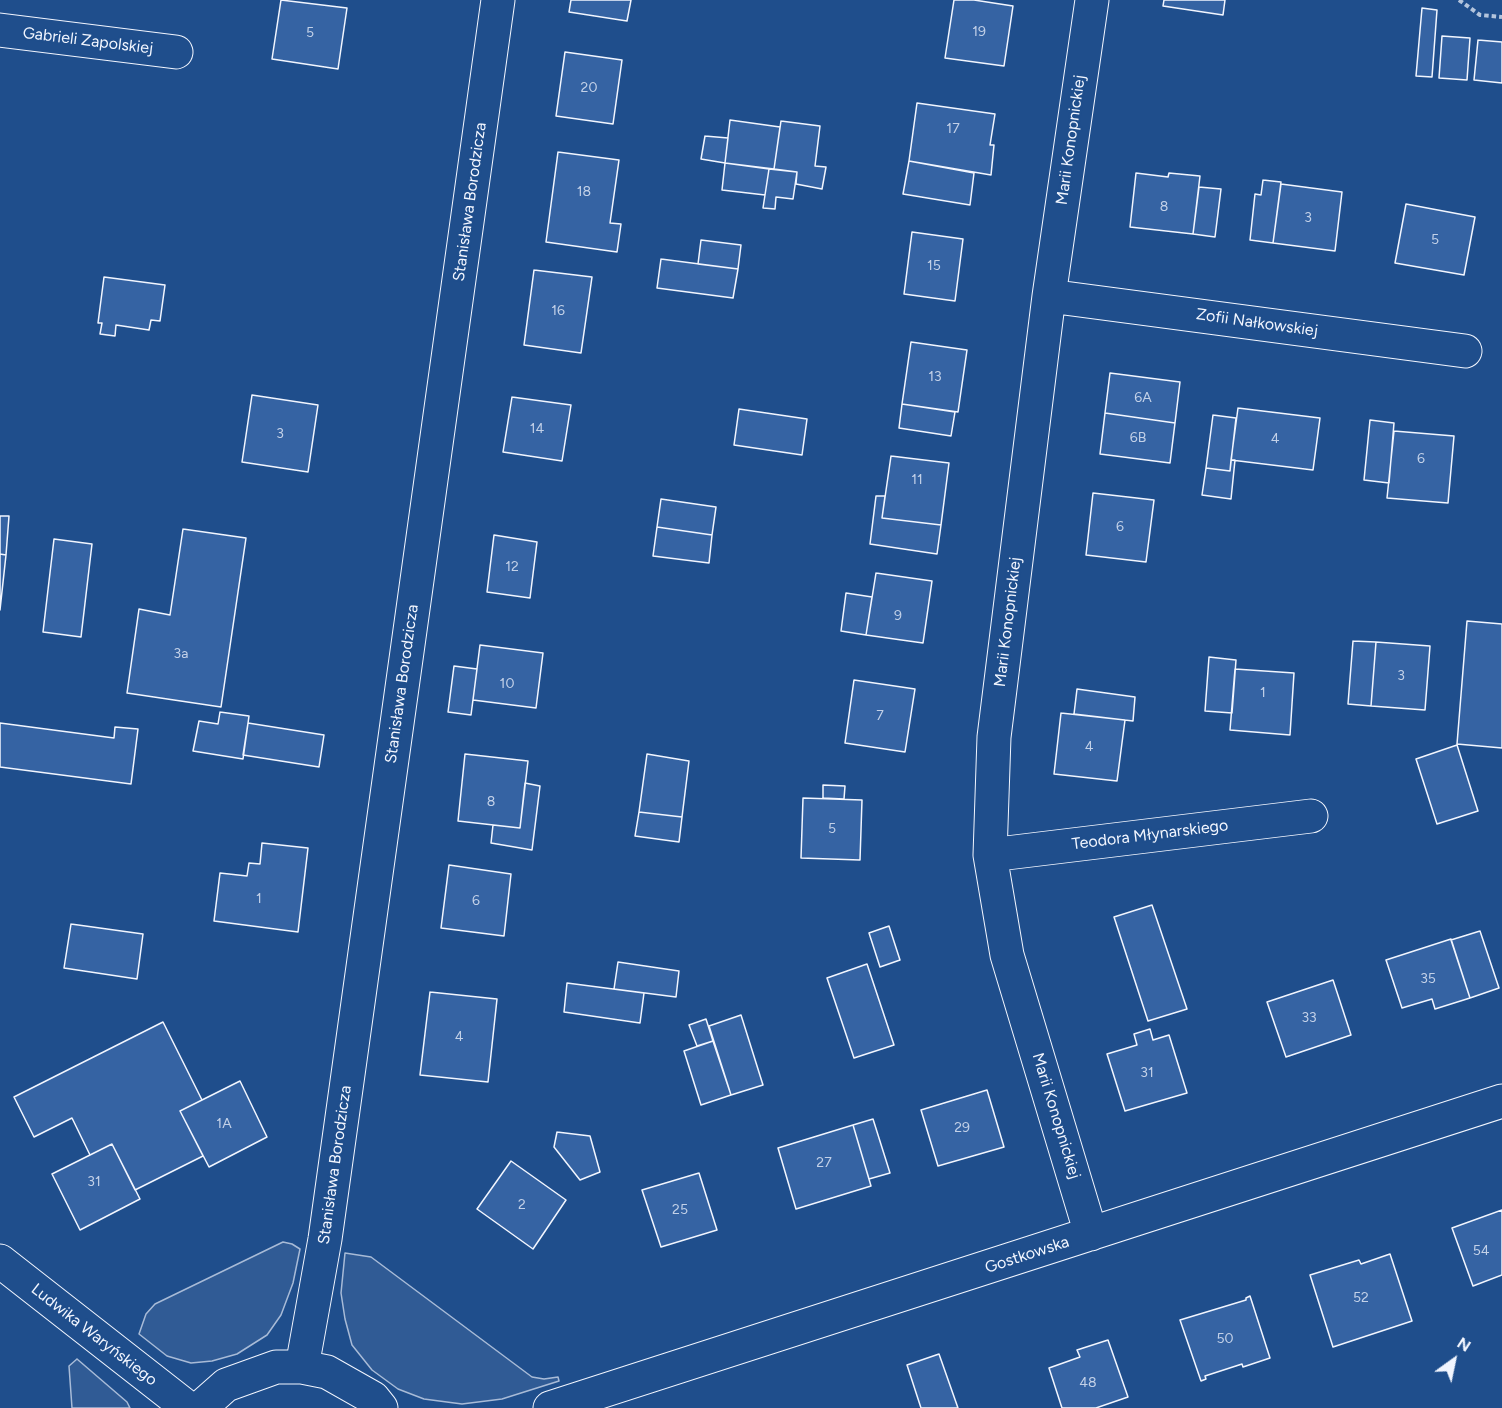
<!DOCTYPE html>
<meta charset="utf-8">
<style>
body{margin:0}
#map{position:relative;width:1502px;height:1408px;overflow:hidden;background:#1f4e8c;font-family:Figtree,sans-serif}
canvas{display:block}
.north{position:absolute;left:1424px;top:1330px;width:60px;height:60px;-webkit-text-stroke:4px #1f4e8c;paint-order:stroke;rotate:33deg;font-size:16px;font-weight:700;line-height:24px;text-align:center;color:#f2f6ff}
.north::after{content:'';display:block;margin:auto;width:21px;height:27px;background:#f2f6ff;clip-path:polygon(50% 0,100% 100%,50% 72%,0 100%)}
</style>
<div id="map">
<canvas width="1502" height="1408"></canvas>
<div class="north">N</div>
</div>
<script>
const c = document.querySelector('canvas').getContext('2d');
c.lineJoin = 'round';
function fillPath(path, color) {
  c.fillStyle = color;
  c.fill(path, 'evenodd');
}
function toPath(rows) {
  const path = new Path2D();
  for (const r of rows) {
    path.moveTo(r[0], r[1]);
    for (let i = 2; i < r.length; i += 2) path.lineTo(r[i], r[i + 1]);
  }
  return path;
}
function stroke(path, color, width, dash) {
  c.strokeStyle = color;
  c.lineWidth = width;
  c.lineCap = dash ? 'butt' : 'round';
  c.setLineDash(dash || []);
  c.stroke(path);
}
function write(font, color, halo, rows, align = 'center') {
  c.font = font + ' Figtree,sans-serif';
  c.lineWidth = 4.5;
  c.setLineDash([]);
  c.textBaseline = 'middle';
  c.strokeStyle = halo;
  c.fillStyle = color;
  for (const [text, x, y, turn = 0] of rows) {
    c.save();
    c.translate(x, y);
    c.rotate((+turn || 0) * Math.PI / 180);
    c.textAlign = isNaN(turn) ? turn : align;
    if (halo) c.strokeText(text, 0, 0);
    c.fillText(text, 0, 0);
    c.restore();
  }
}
const green = toPath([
 [283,1242,292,1244,300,1249,293,1283,281,1315,267,1335,237,1354,212,1361,191,1363,167,1356,139,1334,146,1314,155,1304,283,1242],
 [345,1253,371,1257,532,1377,544,1379,558,1377,559,1381,502,1399,462,1404,424,1399,398,1389,372,1370,352,1345,345,1319,341,1293,345,1253],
 [77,1359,127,1402,130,1408,72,1408,69,1366,77,1359]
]);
fillPath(green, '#305b95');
stroke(green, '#a8bbd7', 1.5);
const building = toPath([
 [281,0,347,8,338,69,272,59,281,0],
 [571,0,631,0,627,21,569,12,571,0],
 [954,0,974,0,1013,6,1004,66,945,58,954,0],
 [1164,0,1225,0,1223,15,1163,6,1164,0],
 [1422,8,1437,10,1432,77,1416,76,1422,8],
 [1442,36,1470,38,1467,80,1439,78,1442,36],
 [1478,40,1502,42,1502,83,1474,80,1478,40],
 [565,52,622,60,613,124,556,116,565,52],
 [917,103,995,114,990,145,994,145,991,175,909,161,917,103],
 [730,120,780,127,774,169,725,163,730,120],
 [781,121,820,126,815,166,826,167,822,189,796,184,797,172,774,169,781,121],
 [705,136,728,138,725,163,701,159,705,136],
 [558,152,619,160,610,223,621,224,617,252,546,242,558,152],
 [909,161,974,173,970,205,903,194,909,161],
 [725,163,769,169,765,195,722,190,725,163],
 [769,169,797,172,793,199,776,197,775,209,763,208,769,169],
 [1136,173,1168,177,1169,173,1200,176,1193,234,1130,227,1136,173],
 [1263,180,1281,182,1273,243,1250,240,1255,194,1261,195,1263,180],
 [1281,184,1342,192,1335,251,1273,243,1281,184],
 [1199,187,1221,189,1215,237,1193,234,1199,187],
 [1406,204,1475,217,1464,275,1395,263,1406,204],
 [912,232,963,239,955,301,904,294,912,232],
 [701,240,741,245,738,269,698,264,701,240],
 [661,259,738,269,733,298,657,288,661,259],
 [534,270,592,277,581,353,524,345,534,270],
 [104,277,165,285,160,321,151,320,149,330,116,325,115,336,100,334,102,323,98,323,104,277],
 [911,342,967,350,958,412,902,404,911,342],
 [1110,373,1180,382,1175,423,1105,413,1110,373],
 [252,395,318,405,308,472,242,462,252,395],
 [512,397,571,405,562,461,503,452,512,397],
 [902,404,955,412,951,436,899,428,902,404],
 [1238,408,1320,418,1313,470,1231,460,1238,408],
 [739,409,807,419,802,455,734,445,739,409],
 [1105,413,1175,423,1170,463,1100,454,1105,413],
 [1213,415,1236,418,1230,471,1206,468,1213,415],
 [1370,420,1394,423,1389,483,1364,480,1370,420],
 [1394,431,1454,436,1448,503,1387,498,1394,431],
 [891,456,949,463,941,525,882,518,891,456],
 [1231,460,1235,460,1231,499,1202,495,1206,468,1230,471,1231,460],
 [1093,493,1154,500,1146,562,1086,555,1093,493],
 [876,496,885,496,882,518,941,525,937,554,870,544,876,496],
 [661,499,716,507,712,535,657,527,661,499],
 [0,516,9,516,6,555,0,554,0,516],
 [657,527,712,535,709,563,653,556,657,527],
 [183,529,246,538,221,707,127,693,139,609,170,615,183,529],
 [494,535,537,542,530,598,487,592,494,535],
 [54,539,92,544,81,637,43,632,54,539],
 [0,554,6,555,0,610,0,554],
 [876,573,932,581,923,643,866,635,876,573],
 [846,593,872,597,866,635,841,631,846,593],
 [1467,621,1502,624,1502,748,1457,744,1467,621],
 [1353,641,1376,642,1371,706,1348,704,1353,641],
 [1376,642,1430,646,1425,710,1371,706,1376,642],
 [480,645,543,653,536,708,473,700,480,645],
 [1209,657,1236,660,1232,713,1205,711,1209,657],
 [454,666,477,669,471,715,448,712,454,666],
 [1235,669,1294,673,1290,735,1230,730,1235,669],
 [854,680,915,689,905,752,845,743,854,680],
 [1077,689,1135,697,1133,721,1074,714,1077,689],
 [220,712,249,716,243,759,193,751,199,721,218,724,220,712],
 [1061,713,1125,720,1117,781,1054,774,1061,713],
 [0,723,114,738,115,727,138,729,131,784,0,767,0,723],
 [248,723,324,735,319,767,243,755,248,723],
 [1457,745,1478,811,1437,824,1416,759,1457,745],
 [465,754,528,761,520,828,458,821,465,754],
 [647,754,689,761,682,817,639,812,647,754],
 [525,783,540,786,532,850,491,843,493,825,520,828,525,783],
 [823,785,845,786,844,799,823,798,823,785],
 [803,798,862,800,860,860,801,858,803,798],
 [639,812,682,817,679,842,635,836,639,812],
 [262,843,308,848,298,932,214,921,220,873,247,876,249,863,260,864,262,843],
 [449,865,511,874,504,936,441,928,449,865],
 [1152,905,1187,1009,1148,1021,1114,917,1152,905],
 [71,924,143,934,137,979,64,968,71,924],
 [889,926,900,960,880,967,869,933,889,926],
 [1480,931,1499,988,1470,998,1451,940,1480,931],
 [1451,939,1470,998,1435,1009,1432,999,1402,1008,1386,960,1451,939],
 [618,962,679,971,676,997,614,989,618,962],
 [867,964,894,1045,854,1058,827,978,867,964],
 [1333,980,1351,1035,1286,1057,1267,1002,1333,980],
 [567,983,644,993,640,1023,564,1012,567,983],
 [430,992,497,999,488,1082,420,1075,430,992],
 [741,1015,763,1085,731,1095,709,1026,741,1015],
 [706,1019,713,1041,697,1046,689,1025,706,1019],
 [163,1022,202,1100,180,1111,203,1156,135,1190,112,1144,90,1155,72,1118,34,1137,14,1097,163,1022],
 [1150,1029,1153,1040,1169,1035,1187,1093,1125,1111,1107,1054,1137,1045,1134,1034,1150,1029],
 [713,1041,731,1095,701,1105,684,1051,713,1041],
 [240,1081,267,1137,209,1167,180,1111,240,1081],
 [987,1090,1004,1147,938,1166,921,1110,987,1090],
 [873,1119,890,1173,869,1179,853,1125,873,1119],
 [853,1125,871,1186,796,1209,778,1148,853,1125],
 [557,1132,590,1136,600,1172,580,1180,554,1147,557,1132],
 [112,1144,140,1199,80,1230,52,1174,112,1144],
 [511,1161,566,1200,533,1249,477,1209,511,1161],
 [699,1173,717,1230,661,1247,642,1190,699,1173],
 [1502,1210,1502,1275,1473,1286,1452,1228,1502,1210],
 [1390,1254,1412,1321,1333,1347,1310,1275,1359,1260,1361,1264,1390,1254],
 [1250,1296,1270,1358,1243,1367,1242,1364,1205,1376,1206,1379,1201,1381,1180,1320,1246,1300,1246,1298,1250,1296],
 [1108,1340,1128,1397,1096,1408,1062,1408,1049,1368,1080,1357,1077,1350,1108,1340],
 [939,1354,958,1408,921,1408,907,1365,939,1354]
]);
fillPath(building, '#3563a3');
stroke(building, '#f2f6ff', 1.5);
const street = toPath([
 [0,30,176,52],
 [1049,296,1465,351],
 [990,855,1311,816],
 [1091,1234,1007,955,990,855,994,737,1049,296,1092,0],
 [0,1261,188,1408],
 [302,1367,325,1239,498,0],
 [200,1408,226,1385,276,1367,302,1367,327,1372,373,1398,381,1408],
 [550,1408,1502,1101]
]);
stroke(street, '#f2f6ff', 35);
stroke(toPath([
 [1459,0,1480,15,1502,17]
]), '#b3c4dc', 4, [4.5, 3]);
stroke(street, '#1f4e8c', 33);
write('14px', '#c3d1e8', null, [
 ["19",979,32],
 ["5",310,33],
 ["20",589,88],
 ["17",953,129],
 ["18",584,192],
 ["8",1164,207],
 ["3",1308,218],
 ["5",1435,240],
 ["15",934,266],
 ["16",558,311],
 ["13",935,377],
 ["6A",1143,398],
 ["14",537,429],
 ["3",280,434],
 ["6B",1138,438],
 ["4",1275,439],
 ["6",1421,459],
 ["11",917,480],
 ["6",1120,527],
 ["12",512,567],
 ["9",898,616],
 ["3a",181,654],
 ["3",1401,676],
 ["10",507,684],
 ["1",1263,693],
 ["7",880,716],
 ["4",1089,747],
 ["8",491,802],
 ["5",832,829],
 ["1",259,899],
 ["6",476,901],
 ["35",1428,979],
 ["33",1309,1018],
 ["4",459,1037],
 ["31",1147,1073],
 ["1A",224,1124],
 ["29",962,1128],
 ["27",824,1163],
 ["31",94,1182],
 ["2",522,1205],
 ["25",680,1210],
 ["54",1481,1251],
 ["52",1361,1298],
 ["50",1225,1339],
 ["48",1088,1383]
]);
write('16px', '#f2f6ff', '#1f4e8c', [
 ["Gabrieli Zapolskiej",88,41,7],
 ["Marii Konopnickiej",1071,140,-82],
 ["Stanisława Borodzicza",470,202,-82],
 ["Zofii Nałkowskiej",1257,323,8],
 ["Marii Konopnickiej",1008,622,-83],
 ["Stanisława Borodzicza",402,684,-82],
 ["Teodora Młynarskiego",1150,835,-7],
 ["Marii Konopnickiej",1056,1116,73],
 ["Stanisława Borodzicza",335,1165,-82],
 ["Gostkowska",1027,1255,-18],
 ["Ludwika Waryńskiego",94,1335,38]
]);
</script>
